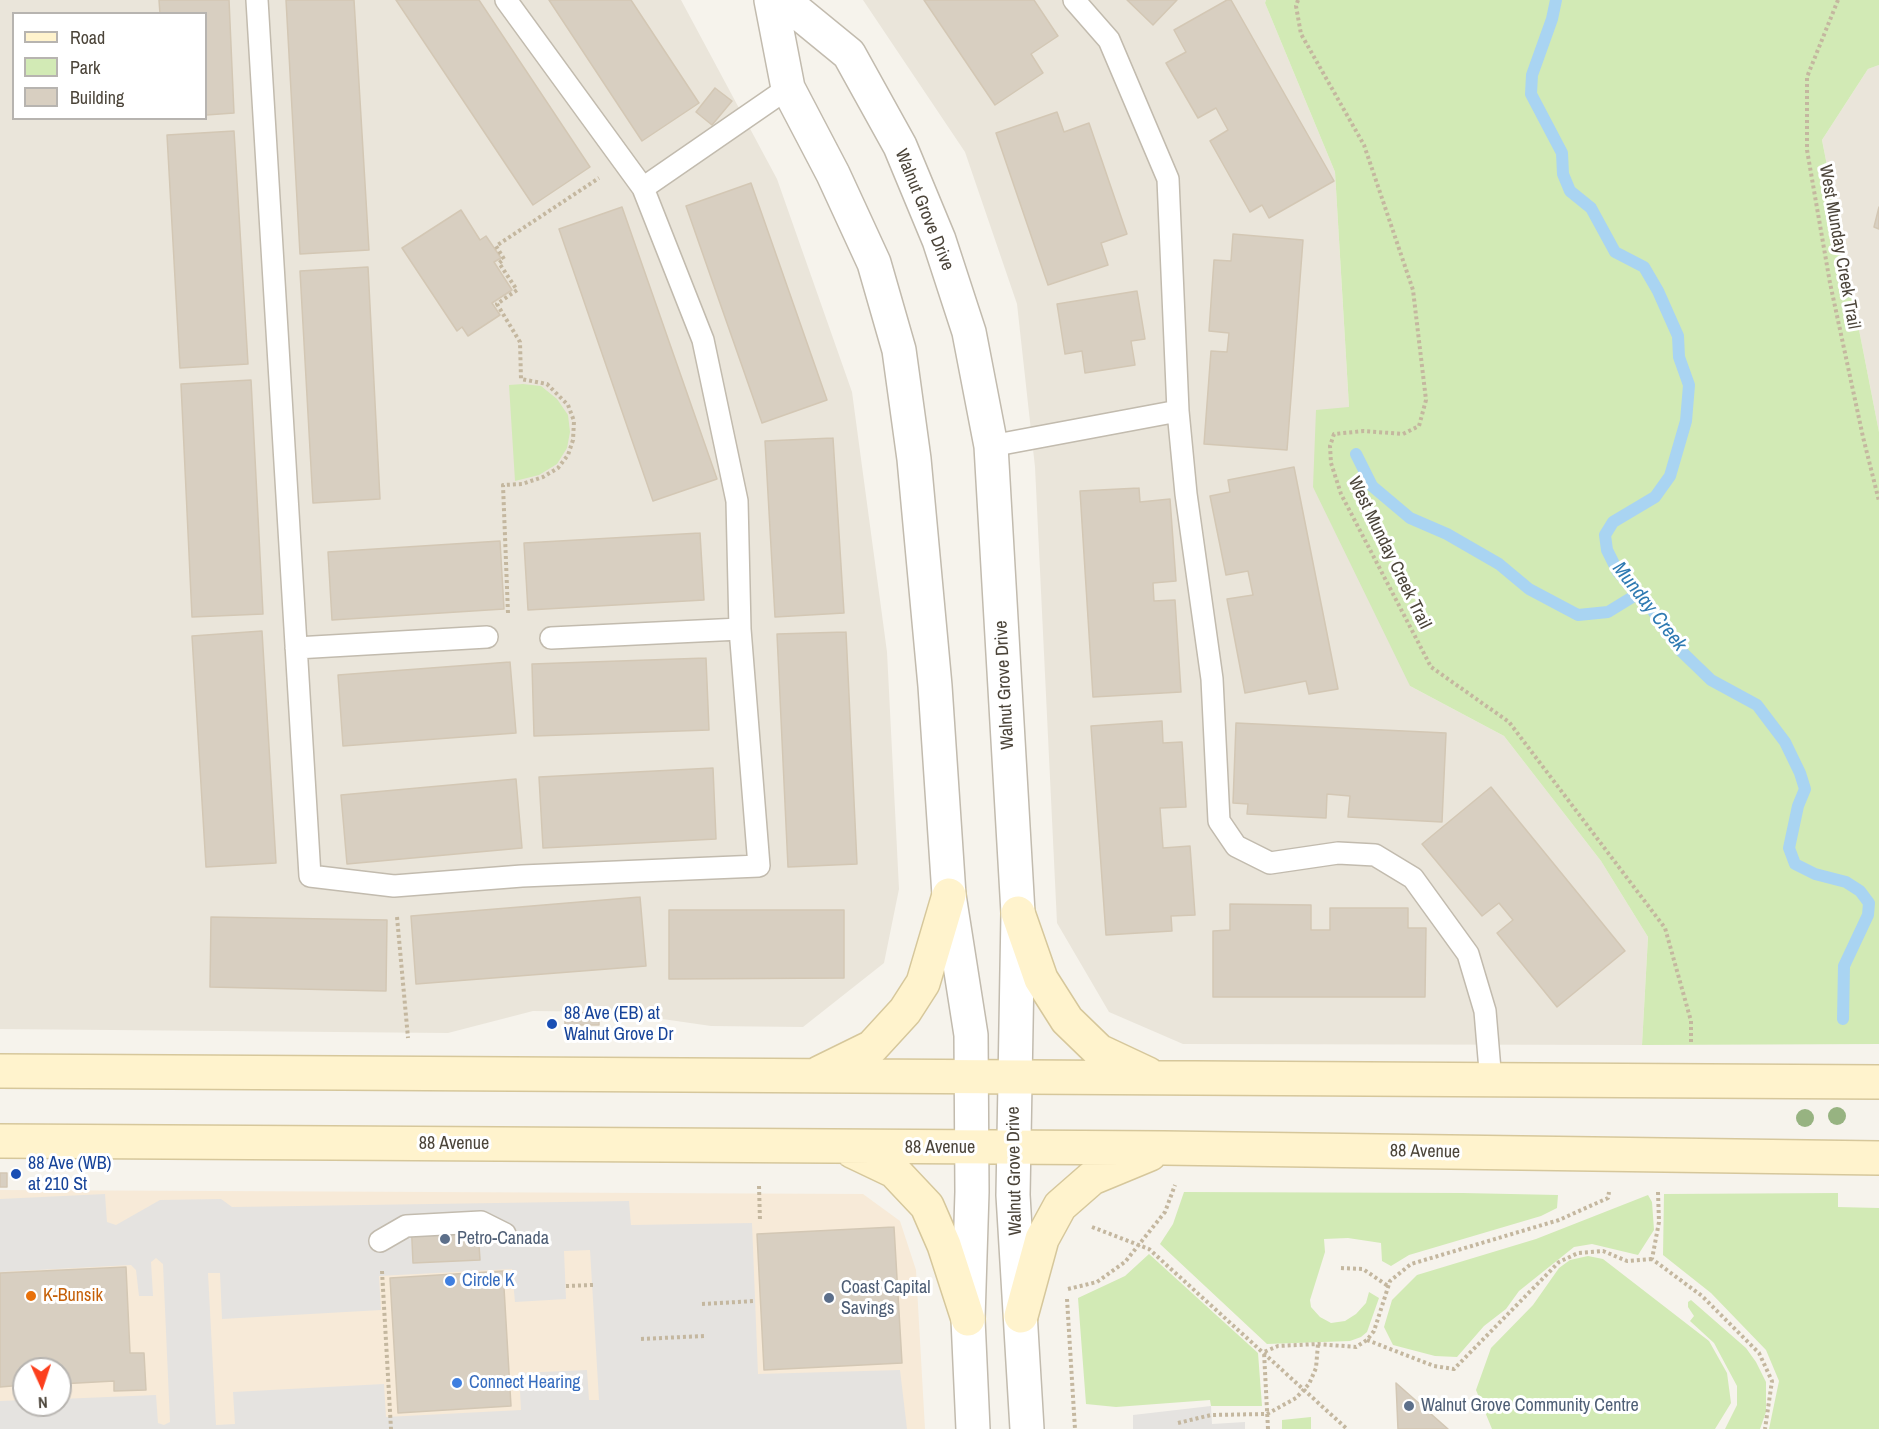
<!DOCTYPE html>
<style>
body{margin:0}
#map{position:relative;width:1879px;height:1429px;overflow:hidden;background:#f6f3ec;font-family:"Archivo Narrow",sans-serif}
canvas{display:block}
.legend{position:absolute;left:12px;top:12px;width:195px;height:108px;box-sizing:border-box;background:#fff;border:2px solid #b7b4b0;margin:0;padding:8px 10px;list-style:none;font-size:18px;color:#4b4439}
.legend li{display:flex;align-items:center;gap:12px;height:30px}
.legend b{width:30px;border:2px solid #b7b4b0}
.north{position:absolute;left:12px;top:1357px;width:60px;height:60px;box-sizing:border-box;background:#fff;border:2px solid #b7b4b0;border-radius:50%;rotate:177deg;font-size:16px;font-weight:700;line-height:24px;text-align:center;color:#4b4439}
.north::after{content:'';display:block;margin:auto;width:21px;height:27px;background:#fc3f1d;clip-path:polygon(50% 0,100% 100%,50% 72%,0 100%)}
</style>
<div id="map">
<canvas width="1879" height="1429"></canvas>
<ul class="legend">
<li><b style="height:8px;background:#fff3cd"></b>Road</li>
<li><b style="height:16px;background:#d2eab5"></b>Park</li>
<li><b style="height:16px;background:#d8cfc1"></b>Building</li>
</ul>
<div class="north">N</div>
</div>
<script>
const c = document.querySelector('canvas').getContext('2d');
c.lineJoin = 'round';
function fillPath(path, color) {
  c.fillStyle = color;
  c.fill(path, 'evenodd');
}
function toPath(rows) {
  const path = new Path2D();
  for (const r of rows) {
    path.moveTo(r[0], r[1]);
    for (let i = 2; i < r.length; i += 2) path.lineTo(r[i], r[i + 1]);
  }
  return path;
}
function stroke(path, color, width, dash) {
  c.strokeStyle = color;
  c.lineWidth = width;
  c.lineCap = dash ? 'butt' : 'round';
  c.setLineDash(dash || []);
  c.stroke(path);
}
function write(font, color, halo, rows, align = 'center') {
  c.font = font + ' "Archivo Narrow",sans-serif';
  c.lineWidth = 6;
  c.setLineDash([]);
  c.textBaseline = 'middle';
  c.strokeStyle = halo;
  c.fillStyle = color;
  for (const [text, x, y, turn = 0] of rows) {
    c.save();
    c.translate(x, y);
    c.rotate((+turn || 0) * Math.PI / 180);
    c.textAlign = isNaN(turn) ? turn : align;
    if (halo) c.strokeText(text, 0, 0);
    c.fillText(text, 0, 0);
    c.restore();
  }
}
fillPath(toPath([
 [0,0,681,0,777,179,852,392,887,652,899,889,884,963,803,1027,711,1026,614,1012,533,1011,448,1033,0,1029],
 [14,14,206,14,206,118,14,118],
 [863,0,1266,0,1265,3,1335,172,1349,407,1410,686,1504,736,1601,861,1648,937,1642,1045,1183,1044,1109,1012,1057,923,1035,467,1017,304,965,152],
 [1879,65,1879,432,1822,140,1868,69]
]), '#eae5da');
fillPath(toPath([
 [0,1190,863,1194,900,1221,916,1270,925,1429,0,1429],
 [24,1369,60,1369,60,1405,24,1405]
]), '#f7ead8');
fillPath(toPath([
 [1266,0,1879,0,1879,65,1868,69,1822,140,1879,432,1879,1044,1642,1045,1648,937,1601,861,1504,736,1410,686,1313,487,1316,410,1349,407,1335,172,1265,3],
 [523,384,541,386,557,399,568,415,570,432,567,448,557,464,539,475,515,481,509,385],
 [1184,1192,1463,1193,1558,1195,1557,1208,1541,1216,1409,1255,1391,1266,1382,1261,1381,1243,1348,1238,1324,1239,1325,1252,1310,1300,1311,1307,1320,1317,1331,1323,1345,1321,1356,1314,1366,1303,1369,1292,1379,1298,1367,1332,1361,1337,1350,1341,1267,1344,1160,1244,1173,1224],
 [1838,1193,1838,1207,1879,1208,1879,1429,1769,1429,1779,1381,1766,1350,1711,1293,1663,1255,1664,1194],
 [1648,1195,1652,1202,1654,1230,1638,1255,1592,1244,1574,1247,1519,1291,1506,1309,1484,1326,1457,1357,1435,1356,1393,1345,1384,1327,1392,1300,1417,1275,1536,1239],
 [1149,1254,1258,1353,1262,1406,1211,1406,1210,1400,1116,1407,1086,1404,1078,1298,1125,1276],
 [1588,1256,1603,1259,1709,1341,1727,1373,1731,1403,1715,1429,1492,1429,1476,1390,1491,1348,1533,1305,1559,1268,1570,1260],
 [1691,1300,1746,1348,1756,1362,1766,1382,1766,1412,1760,1429,1725,1429,1737,1405,1737,1386,1714,1343,1690,1321,1694,1316,1688,1307,1688,1302],
 [1311,1417,1311,1429,1282,1429,1282,1420]
]), '#d2eab5');
fillPath(toPath([
 [105,1194,107,1222,116,1225,160,1200,221,1199,232,1207,629,1201,631,1225,752,1223,758,1374,900,1370,907,1429,0,1429,0,1401,24,1400,24,1405,60,1405,60,1399,156,1395,158,1423,164,1425,170,1422,163,1264,156,1258,151,1262,153,1296,139,1296,136,1270,131,1265,0,1272,0,1199],
 [590,1250,599,1400,589,1400,587,1370,519,1373,521,1410,386,1417,384,1384,233,1392,235,1424,216,1425,208,1273,220,1273,222,1319,381,1310,379,1276,512,1269,515,1302,566,1299,564,1251],
 [1211,1406,1212,1424,1245,1422,1245,1429,1133,1429,1133,1415]
]), '#e5e3e0');
stroke(toPath([
 [1556,0,1552,19,1532,75,1531,94,1562,153,1563,174,1570,191,1591,208,1615,252,1644,267,1658,291,1678,336,1679,357,1689,385,1686,421,1670,476,1655,497,1613,522,1605,535,1607,550,1618,572,1647,602,1680,650,1711,680,1757,705,1785,742,1800,773,1805,789,1798,806,1789,848,1795,864,1815,874,1846,882,1860,891,1869,903,1868,915,1844,966,1843,1019],
 [1356,454,1372,486,1410,518,1447,534,1499,564,1529,589,1578,615,1608,612,1639,593]
]), '#a9d4f2', 12);
const building = toPath([
 [159,0,229,0,234,113,206,115,206,14,160,14,159,0],
 [286,0,354,0,369,250,300,254,286,0],
 [396,0,479,0,590,167,533,205,396,0],
 [549,0,631,0,699,103,642,141,549,0],
 [924,0,1034,0,1058,36,1031,54,1043,73,995,105,924,0],
 [1127,0,1177,0,1153,25,1127,0],
 [1227,0,1231,0,1334,181,1269,218,1262,205,1250,212,1210,141,1228,130,1216,108,1198,118,1166,63,1186,52,1174,30,1227,0],
 [715,88,732,101,712,125,696,112,715,88],
 [1057,112,1064,132,1089,123,1127,234,1101,243,1108,265,1048,285,996,133,1057,112],
 [234,131,248,364,180,368,167,135,234,131],
 [751,183,827,400,762,423,686,206,751,183],
 [622,207,717,479,653,501,559,229,622,207],
 [1879,207,1879,229,1874,227,1879,207],
 [461,210,480,240,486,236,501,258,494,262,512,290,492,303,500,315,468,336,462,327,457,331,402,248,461,210],
 [1233,234,1303,240,1287,450,1204,444,1211,351,1227,352,1229,333,1209,331,1214,260,1231,261,1233,234],
 [368,267,380,499,313,503,300,271,368,267],
 [1137,291,1145,339,1131,341,1135,365,1085,373,1082,351,1065,354,1057,304,1137,291],
 [251,380,263,614,192,617,181,384,251,380],
 [833,438,844,613,775,617,765,441,833,438],
 [1294,467,1338,689,1309,694,1306,681,1245,693,1227,599,1253,595,1248,571,1226,575,1210,496,1230,492,1228,480,1294,467],
 [1139,488,1140,502,1170,499,1176,581,1153,583,1154,601,1175,600,1181,692,1093,697,1080,491,1139,488],
 [700,533,704,600,528,610,524,543,700,533],
 [500,541,504,609,332,620,328,552,500,541],
 [262,631,276,863,206,867,192,636,262,631],
 [846,632,857,864,788,867,777,634,846,632],
 [706,658,709,730,534,736,532,664,706,658],
 [510,662,516,733,343,746,338,675,510,662],
 [1162,721,1163,743,1182,742,1186,807,1160,808,1163,848,1190,846,1195,915,1171,916,1172,931,1106,935,1091,726,1162,721],
 [1236,723,1446,733,1442,822,1348,817,1350,796,1327,794,1326,818,1247,814,1248,804,1233,803,1236,723],
 [713,768,716,839,543,848,539,777,713,768],
 [516,779,522,848,347,864,341,795,516,779],
 [1491,787,1625,951,1557,1007,1497,933,1513,920,1499,903,1482,916,1422,844,1491,787],
 [640,897,646,966,416,984,411,916,640,897],
 [1230,904,1311,905,1311,930,1330,930,1330,908,1408,908,1408,928,1426,928,1425,997,1213,997,1213,931,1230,930,1230,904],
 [669,910,844,910,844,978,669,979,669,910],
 [211,917,387,920,386,991,210,987,211,917],
 [565,1012,599,1013,599,1025,565,1025,565,1012],
 [0,1173,7,1173,7,1187,0,1187,0,1173],
 [477,1214,480,1260,413,1263,411,1219,477,1214],
 [894,1227,902,1363,764,1370,757,1234,894,1227],
 [126,1267,130,1353,144,1353,146,1390,114,1391,114,1381,60,1384,60,1369,24,1369,24,1385,0,1387,0,1273,126,1267],
 [503,1271,511,1406,398,1413,390,1278,503,1271],
 [1396,1383,1448,1429,1398,1429,1396,1383]
]);
fillPath(building, '#d8cfc1');
stroke(building, '#d3c7b4', 1.5);
const service = toPath([
 [257,0,310,876,394,886,522,876,759,866,740,629,737,501,703,340,643,188,506,0],
 [1074,0,1109,40,1168,179,1178,411,1186,494,1212,679,1219,821,1236,846,1270,863,1338,853,1375,855,1413,878,1468,954,1485,1011,1491,1082],
 [643,188,788,88],
 [991,446,1178,411],
 [551,638,740,629],
 [296,648,487,637],
 [380,1241,406,1226,481,1222,505,1234]
]);
const tertiary = toPath([
 [771,0,788,88,833,174,874,263,899,350,914,459,935,686,949,895,971,1035,972,1192,968,1319,973,1429],
 [783,0,849,54,900,146,939,240,969,332,991,446,1018,913,1013,1195,1027,1429]
]);
const secondary = toPath([
 [1018,913,1041,979,1067,1020,1099,1051,1148,1074],
 [0,1071,1879,1082],
 [819,1073,872,1047,905,1011,923,983,949,895],
 [0,1141,1164,1148,1879,1158],
 [852,1151,894,1171,927,1206,944,1245,968,1319],
 [1021,1316,1042,1239,1060,1206,1092,1178,1150,1154]
]);
stroke(service, '#c2bbae', 24);
stroke(tertiary, '#c2bbae', 36);
stroke(secondary, '#d6c79b', 36);
stroke(toPath([
 [1298,0,1296,6,1301,34,1364,145,1413,290,1426,400,1419,426,1403,434,1364,431,1334,434,1330,446,1331,463,1341,494,1431,667,1509,722,1665,928,1691,1021,1691,1044],
 [1838,0,1807,77,1807,150,1830,283,1863,437,1879,501],
 [508,613,503,485,522,484,543,477,558,468,568,455,573,440,574,421,568,405,547,384,521,379,520,342,497,304,517,290,499,263,504,259,496,246,599,178],
 [397,917,408,1038],
 [759,1186,760,1221],
 [1658,1192,1659,1222,1652,1259,1702,1296,1759,1353,1772,1381,1765,1429],
 [1092,1227,1149,1249,1347,1429],
 [1341,1268,1363,1269,1388,1286],
 [382,1271,391,1429],
 [566,1286,593,1285],
 [1068,1289,1097,1282,1125,1262,1165,1212,1175,1185],
 [1067,1299,1075,1429],
 [702,1304,755,1301],
 [641,1339,704,1336],
 [1367,1340,1434,1366,1454,1369,1559,1262,1578,1253,1603,1251,1627,1261,1652,1259],
 [1178,1423,1211,1415,1267,1414,1296,1398,1309,1384,1316,1368,1318,1344],
 [1268,1429,1264,1352,1278,1346,1318,1344,1356,1347,1367,1340,1374,1331,1390,1281,1411,1264,1559,1220,1608,1198,1609,1192]
]), '#c4b79f', 4, [3, 3]);
stroke(service, '#fff', 21);
stroke(tertiary, '#fff', 33);
stroke(secondary, '#fff3cd', 33);
c.fillStyle = '#97b381';
for (const [x, y] of [
 [1837,1116],
 [1805,1118]
]) {
  c.beginPath();
  c.arc(x, y, 9, 0, 2 * Math.PI);
  c.fill();
}
for (const [x, y, r, color] of [
 [552,1024,6,"#1a4fb4"],
 [16,1174,6,"#1a4fb4"],
 [445,1239,6,"#5c6f8a"],
 [450,1281,6,"#3f7fe0"],
 [31,1296,6,"#e8710a"],
 [829,1298,6,"#5c6f8a"],
 [457,1383,6,"#3f7fe0"],
 [1409,1406,6,"#5c6f8a"]
]) {
  const dot = new Path2D();
  dot.arc(x, y, r, 0, 2 * Math.PI);
  c.fillStyle = color;
  c.fill(dot);
  stroke(dot, '#fff', 2);
}
write('18px', '#4b4439', '#fff', [
 ["Walnut Grove Drive",924,210,68],
 ["West Munday Creek Trail",1839,247,80],
 ["West Munday Creek Trail",1389,553,64],
 ["Walnut Grove Drive",1005,685,-93],
 ["88 Avenue",454,1144],
 ["88 Avenue",940,1148],
 ["88 Avenue",1425,1152,1],
 ["Walnut Grove Drive",1015,1171,-91]
]);
write('18px', '#164399', '#fff', [
 ["88 Ave (EB) at",564,1014],
 ["Walnut Grove Dr",564,1035],
 ["88 Ave (WB)",28,1164],
 ["at 210 St",28,1185]
], 'left');
write('18px', '#4e5e75', '#fff', [
 ["Petro-Canada",457,1239],
 ["Coast Capital",841,1288],
 ["Savings",841,1309],
 ["Walnut Grove Community Centre",1421,1406]
], 'left');
write('18px', '#366cbe', '#fff', [
 ["Circle K",462,1281],
 ["Connect Hearing",469,1383]
], 'left');
write('18px', '#c56008', '#fff', [
 ["K-Bunsik",43,1296]
], 'left');
write('italic 20px', '#2e7ab2', '#fff', [
 ["Munday Creek",1649,607,52]
]);
</script>
